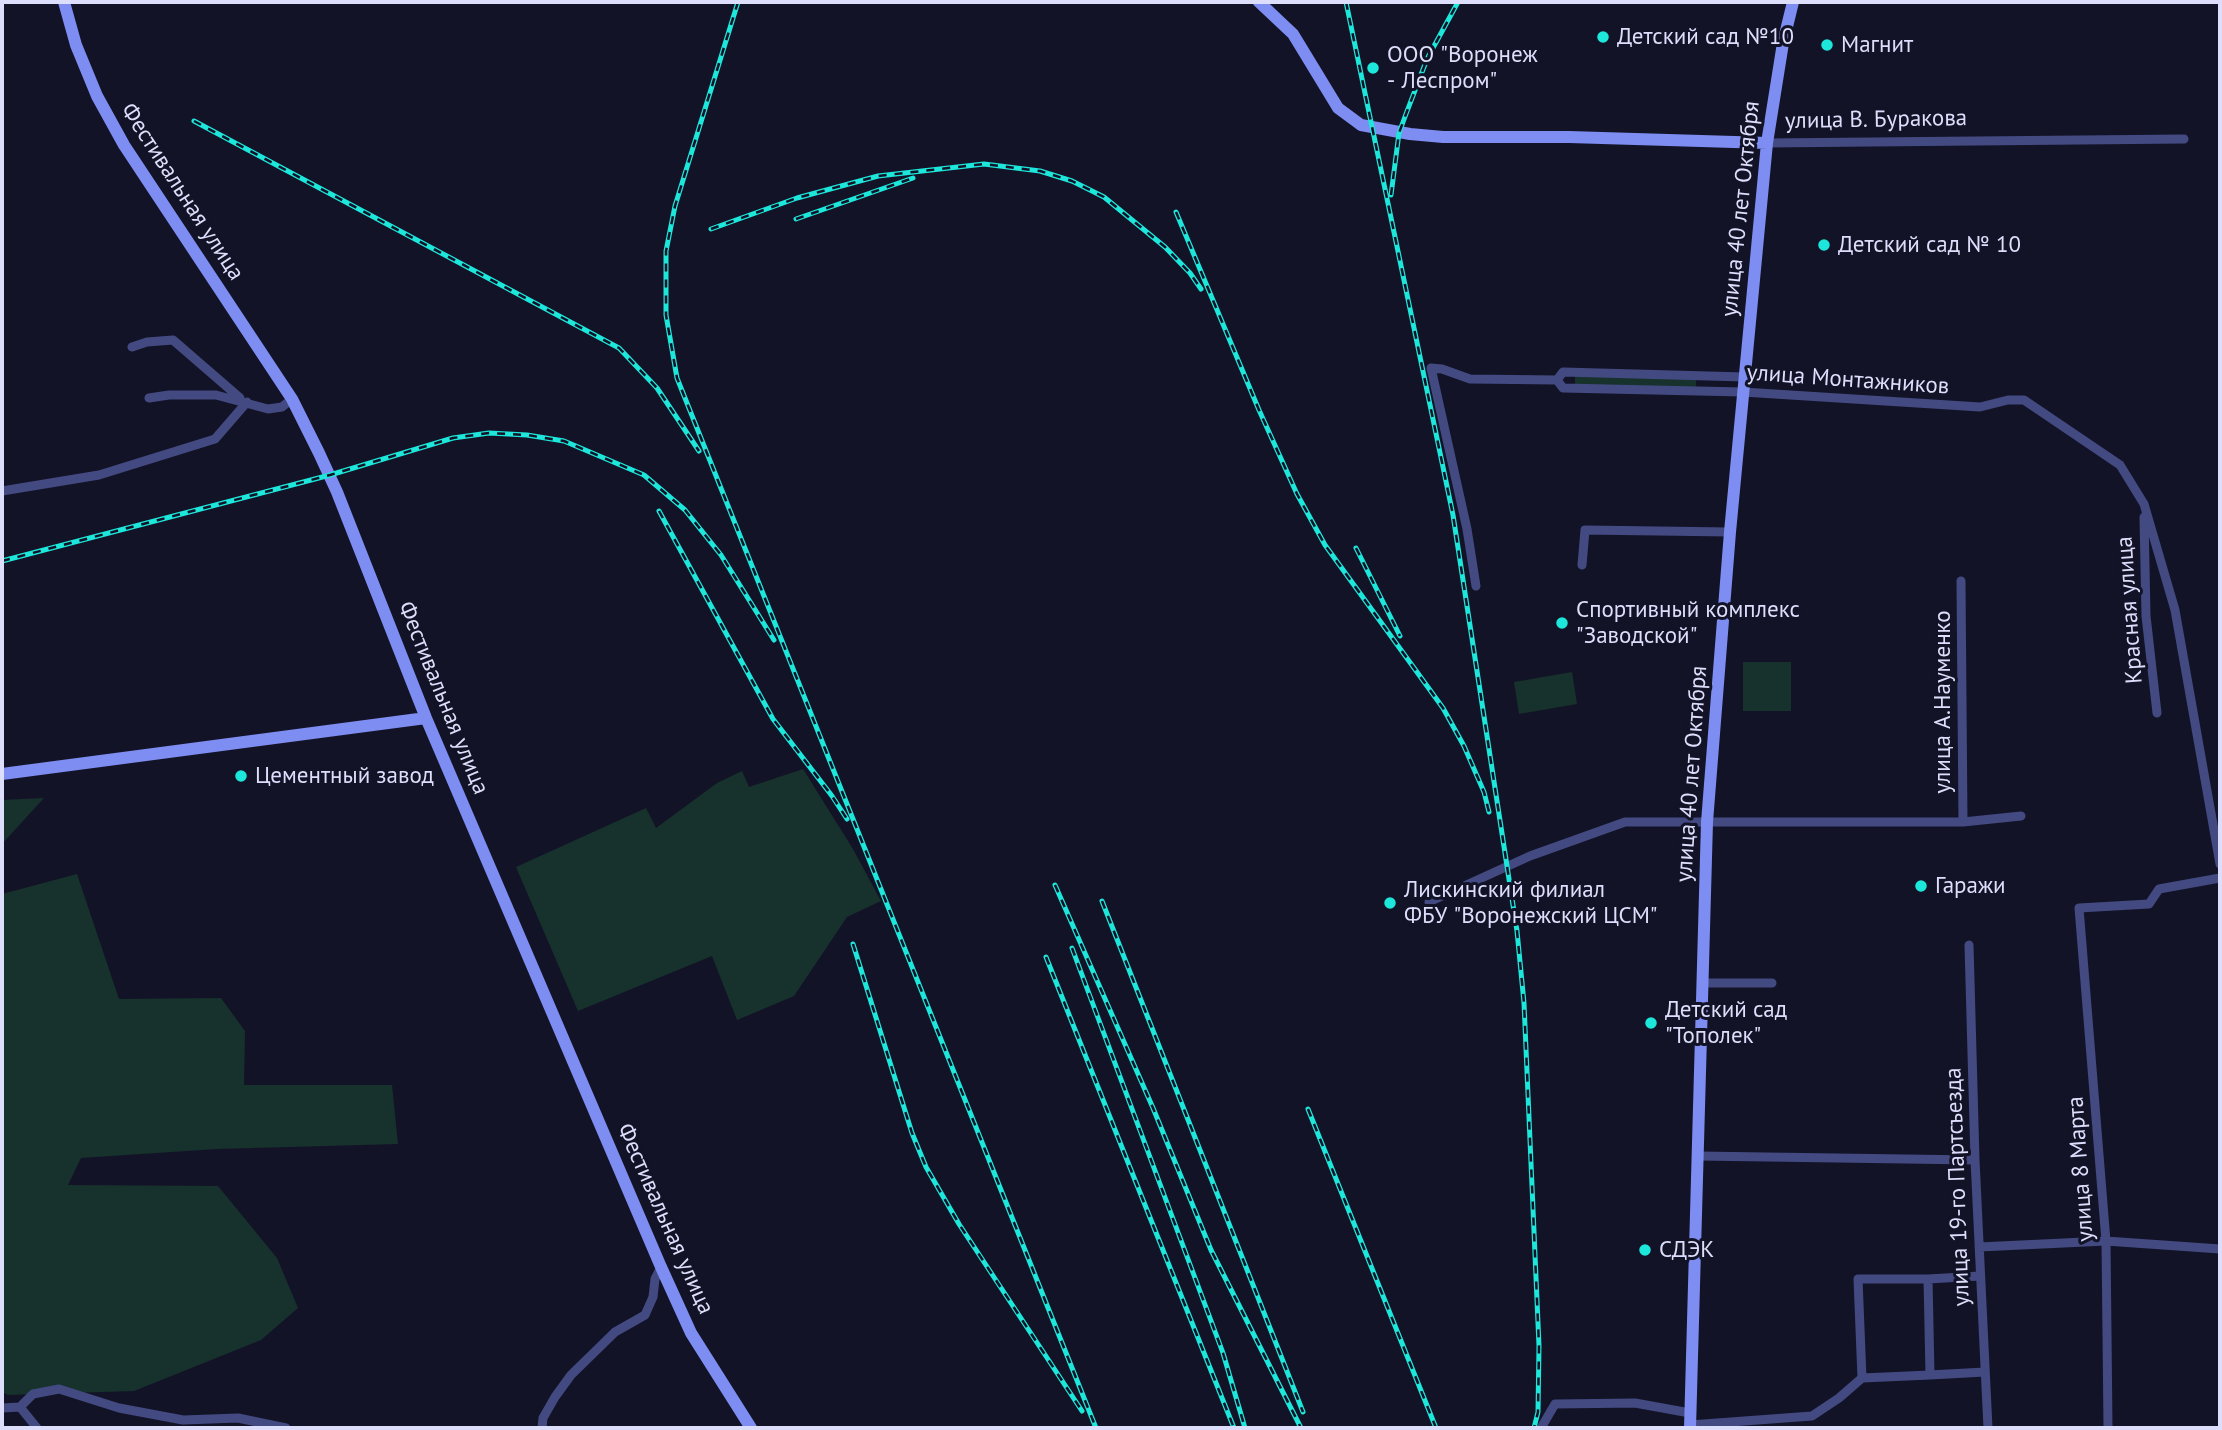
<!DOCTYPE html>
<meta charset="utf-8">
<style>
body{margin:0}
#map{position:relative;width:2222px;height:1430px;overflow:hidden;background:#131327;font-family:"PT Sans",sans-serif}
canvas{display:block}
.frame{position:absolute;inset:0;border:4px solid #dddefb;pointer-events:none}
</style>
<div id="map">
<canvas width="2222" height="1430"></canvas>
<div class="frame"></div>
</div>
<script>
const c = document.querySelector('canvas').getContext('2d');
c.lineJoin = 'round';
function fillPath(path, color) {
  c.fillStyle = color;
  c.fill(path, 'evenodd');
}
function toPath(rows) {
  const path = new Path2D();
  for (const r of rows) {
    path.moveTo(r[0], r[1]);
    for (let i = 2; i < r.length; i += 2) path.lineTo(r[i], r[i + 1]);
  }
  return path;
}
function stroke(path, color, width, dash) {
  c.strokeStyle = color;
  c.lineWidth = width;
  c.lineCap = dash ? 'butt' : 'round';
  c.setLineDash(dash || []);
  c.stroke(path);
}
function write(font, color, halo, rows, align = 'center') {
  c.font = font + ' "PT Sans",sans-serif';
  c.lineWidth = 6;
  c.setLineDash([]);
  c.textBaseline = 'middle';
  c.strokeStyle = halo;
  c.fillStyle = color;
  for (const [text, x, y, turn = 0] of rows) {
    c.save();
    c.translate(x, y);
    c.rotate((+turn || 0) * Math.PI / 180);
    c.textAlign = isNaN(turn) ? turn : align;
    if (halo) c.strokeText(text, 0, 0);
    c.fillText(text, 0, 0);
    c.restore();
  }
}
fillPath(toPath([
 [1575,376,1696,379,1696,388,1575,385],
 [1743,662,1791,662,1791,711,1743,711],
 [1572,672,1577,704,1519,714,1514,682],
 [803,769,853,849,881,901,847,917,794,996,737,1020,712,956,578,1011,516,867,646,808,656,828,717,783,742,771,749,787],
 [44,798,2,844,2,800],
 [77,874,119,999,221,998,245,1031,244,1085,392,1085,398,1144,217,1149,81,1158,68,1185,218,1186,277,1258,298,1308,261,1340,134,1391,8,1395,2,1392,2,894]
]), '#17312c');
stroke(toPath([
 [1767,143,2184,139],
 [132,347,147,342,173,340,240,398],
 [1557,380,1563,388,1743,392,1980,407,2008,400,2024,400,2120,465,2144,504,2175,610,2220,864],
 [1557,380,1563,372,1745,377],
 [149,398,169,395,216,395,268,409,282,407,292,399],
 [2,491,99,475,215,439,247,402],
 [2144,517,2146,616,2157,713],
 [1582,565,1585,530,1730,532],
 [1961,581,1963,822],
 [1476,586,1467,529,1431,368,1442,369,1470,379,1557,380],
 [1429,902,1530,856,1625,822,1963,822,2021,816],
 [1969,945,1975,1160,1988,1428],
 [1703,983,1772,983],
 [1698,1156,1975,1160],
 [1979,1247,2106,1241,2220,1249],
 [1928,1279,1980,1276],
 [1930,1375,1985,1372],
 [20,1407,37,1428],
 [2,1408,20,1407,33,1394,59,1389,119,1408,183,1420,238,1418,286,1428],
 [1690,1425,1812,1416,1839,1398,1862,1378,1930,1375,1928,1279,1858,1279,1862,1378],
 [542,1428,543,1418,555,1397,571,1375,615,1332,645,1315,653,1297,655,1279,661,1267],
 [1541,1428,1555,1404,1635,1403,1690,1413],
 [2108,1428,2106,1241,2079,908,2149,904,2159,889,2220,878]
]), '#434a81', 9);
stroke(toPath([
 [64,2,76,45,97,96,124,145,292,399,319,453,337,492,426,718,661,1267,691,1333,751,1428],
 [1259,2,1293,34,1338,108,1361,125,1410,134,1443,137,1569,137,1767,143],
 [2,774,426,718],
 [1690,1428,1707,822,1730,532,1767,143,1783,43,1793,2]
]), '#7e8df1', 12);
const rail = toPath([
 [738,2,675,206,666,251,666,315,677,378,1096,1428],
 [1346,2,1453,515,1517,931,1524,1003,1539,1346,1538,1412,1534,1428],
 [194,121,619,348,657,388,699,451],
 [1391,195,1399,133,1406,114,1427,59,1458,2],
 [1176,212,1259,410,1297,494,1325,545,1443,708,1464,746,1484,792,1489,812],
 [796,219,913,178],
 [711,229,797,198,878,176,984,164,1040,171,1072,181,1104,197,1165,247,1190,273,1201,289],
 [659,511,773,719,832,796,847,819],
 [1356,548,1400,636],
 [2,561,330,475,453,438,489,433,527,435,564,441,644,475,685,510,721,555,774,640],
 [1055,885,1153,1108,1211,1250,1301,1428],
 [1102,901,1303,1412],
 [853,944,912,1133,926,1167,959,1224,1082,1411],
 [1072,948,1223,1353,1245,1428],
 [1046,957,1234,1428],
 [1308,1109,1436,1428]
]);
stroke(rail, '#1de7db', 5);
stroke(rail, '#131327', 2.5, [8]);
for (const [x, y, r, color] of [
 [1603,37,7,"#1de7db"],
 [1827,45,7,"#1de7db"],
 [1373,68,7,"#1de7db"],
 [1824,245,7,"#1de7db"],
 [1562,623,7,"#1de7db"],
 [241,776,7,"#1de7db"],
 [1921,886,7,"#1de7db"],
 [1390,903,7,"#1de7db"],
 [1651,1023,7,"#1de7db"],
 [1645,1250,7,"#1de7db"]
]) {
  const dot = new Path2D();
  dot.arc(x, y, r, 0, 2 * Math.PI);
  c.fillStyle = color;
  c.fill(dot);
  stroke(dot, '#131327', 2.5);
}
write('23px', '#dddefb', '#131327', [
 ["Детский сад №10",1617,37],
 ["Магнит",1841,45],
 ["ООО \"Воронеж",1387,55],
 ["- Леспром\"",1387,81],
 ["Детский сад № 10",1838,245],
 ["Спортивный комплекс",1576,610],
 ["\"Заводской\"",1576,636],
 ["Цементный завод",255,776],
 ["Гаражи",1935,886],
 ["Лискинский филиал",1404,890],
 ["ФБУ \"Воронежский ЦСМ\"",1404,916],
 ["Детский сад",1665,1010],
 ["\"Тополек\"",1665,1036],
 ["СДЭК",1659,1250]
], 'left');
write('23px', '#dddefb', '#131327', [
 ["улица В. Буракова",1876,120,-1],
 ["Фестивальная улица",182,192,57],
 ["улица 40 лет Октября",1741,209,-84],
 ["улица Монтажников",1848,380,4],
 ["Красная улица",2130,610,-94],
 ["Фестивальная улица",443,698,68],
 ["улица А.Науменко",1943,702,-90],
 ["улица 40 лет Октября",1692,774,-86],
 ["улица 8 Марта",2081,1169,-94],
 ["улица 19-го Партсъезда",1958,1187,-92],
 ["Фестивальная улица",665,1219,66]
]);
</script>
